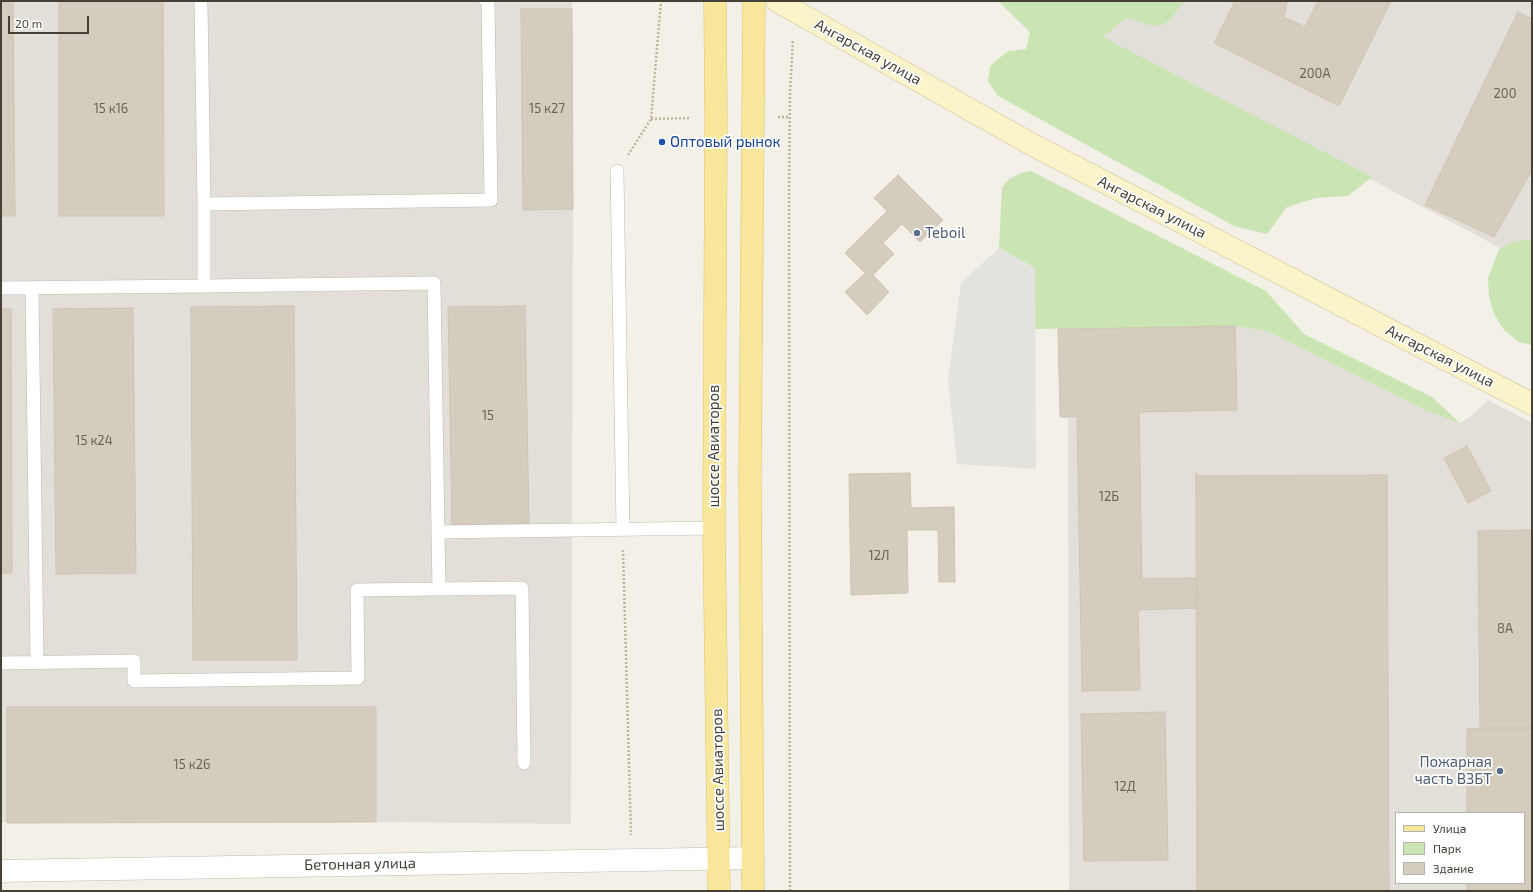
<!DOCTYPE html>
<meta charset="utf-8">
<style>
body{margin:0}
#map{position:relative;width:1533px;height:892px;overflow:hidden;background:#f3f0e8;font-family:"Exo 2",sans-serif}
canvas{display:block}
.frame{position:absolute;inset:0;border:2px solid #454137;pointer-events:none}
.legend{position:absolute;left:1395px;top:812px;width:130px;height:72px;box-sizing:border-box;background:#fff;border:1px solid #b5b3af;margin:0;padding:5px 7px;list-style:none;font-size:12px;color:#454137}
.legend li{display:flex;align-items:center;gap:8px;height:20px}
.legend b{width:20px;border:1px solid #b5b3af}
.scale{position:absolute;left:8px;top:16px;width:81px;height:18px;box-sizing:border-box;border:2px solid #454137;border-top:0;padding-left:5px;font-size:12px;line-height:14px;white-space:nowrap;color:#454137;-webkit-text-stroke:3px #fff;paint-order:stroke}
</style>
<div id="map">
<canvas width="1533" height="892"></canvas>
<div class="frame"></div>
<ul class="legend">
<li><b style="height:5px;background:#f8e69b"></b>Улица</li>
<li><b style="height:11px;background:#cae4b3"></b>Парк</li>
<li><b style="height:11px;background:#d4cdbe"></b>Здание</li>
</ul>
<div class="scale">20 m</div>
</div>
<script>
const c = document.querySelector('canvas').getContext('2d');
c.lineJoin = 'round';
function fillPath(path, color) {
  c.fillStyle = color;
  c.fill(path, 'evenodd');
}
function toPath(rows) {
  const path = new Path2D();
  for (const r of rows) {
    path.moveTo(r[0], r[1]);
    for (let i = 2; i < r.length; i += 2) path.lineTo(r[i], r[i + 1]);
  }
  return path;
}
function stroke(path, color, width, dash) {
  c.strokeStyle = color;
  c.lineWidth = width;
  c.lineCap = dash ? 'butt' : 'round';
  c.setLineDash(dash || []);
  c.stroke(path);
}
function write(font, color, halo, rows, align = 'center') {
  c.font = font + ' "Exo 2",sans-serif';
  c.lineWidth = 3.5;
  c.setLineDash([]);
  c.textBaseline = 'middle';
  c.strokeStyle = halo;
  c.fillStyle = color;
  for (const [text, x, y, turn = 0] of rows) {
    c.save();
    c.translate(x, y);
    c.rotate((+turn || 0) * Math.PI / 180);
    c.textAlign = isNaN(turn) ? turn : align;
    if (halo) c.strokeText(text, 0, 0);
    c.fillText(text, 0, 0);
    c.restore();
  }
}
fillPath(toPath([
 [1,1,572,1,573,209,571,824,376,822,1,822],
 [1114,1,1532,1,1532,265,1103,37],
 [1235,326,1267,331,1427,411,1460,423,1471,416,1488,400,1532,423,1532,891,1069,891,1068,419,1060,417,1058,329],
 [1396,813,1524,813,1524,883,1396,883]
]), '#e2dfd9');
fillPath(toPath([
 [998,1,1184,1,1170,20,1160,26,1148,25,1137,21,1126,18,1103,37,1372,177,1348,196,1316,198,1287,207,1267,234,1234,226,998,96,988,81,990,66,1008,51,1026,49,1030,32],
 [1031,171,1266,291,1304,334,1432,397,1460,423,1427,411,1267,331,1235,326,1035,329,1035,268,999,248,1002,187,1009,179,1021,173],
 [1532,240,1532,345,1519,342,1504,330,1494,314,1489,297,1488,278,1499,249,1516,241]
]), '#cae4b3');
fillPath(toPath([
 [999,248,1035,268,1036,469,957,464,948,379,961,283]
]), '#e4e2df');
const building = toPath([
 [1,1,13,1,15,216,1,216,1,1],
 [59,1,163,1,164,216,59,216,59,1],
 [1235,1,1286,1,1287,2,1284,17,1305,27,1318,1,1391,1,1339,106,1214,43,1235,1],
 [521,9,572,9,573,209,523,210,521,9],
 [1518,12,1532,19,1532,170,1494,237,1425,205,1518,12],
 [898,175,943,220,920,242,902,224,883,243,894,254,873,275,889,292,867,315,845,292,865,273,845,253,887,211,874,198,898,175],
 [294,306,297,660,193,660,191,307,294,306],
 [525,306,529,524,452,525,448,307,525,306],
 [133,308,136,573,56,574,53,309,133,308],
 [1,309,11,309,12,573,1,573,1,309],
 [1235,326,1237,410,1139,412,1142,579,1196,578,1197,608,1138,610,1140,690,1082,691,1077,416,1060,417,1058,329,1235,326],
 [1467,446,1491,491,1468,503,1444,458,1467,446],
 [910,473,911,508,954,507,955,582,939,582,938,530,907,530,908,593,851,595,849,474,910,473],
 [1196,473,1198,476,1387,475,1389,891,1197,891,1196,473],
 [1532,530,1532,728,1480,728,1478,531,1532,530],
 [7,707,376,707,376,822,7,823,7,707],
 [1165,712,1168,860,1084,861,1081,714,1165,712],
 [1480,728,1532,728,1532,891,1467,891,1467,883,1524,883,1524,813,1467,813,1467,729,1480,728]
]);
fillPath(building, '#d4cdbe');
stroke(building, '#cec5b1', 1);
const service = toPath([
 [201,1,204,204],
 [617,171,623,529],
 [204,286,434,283,438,532,714,528],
 [1,288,204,286,204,204,491,200,488,2,486,1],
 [32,288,37,662],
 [438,532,439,589],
 [1,663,134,661,134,681,358,678,357,590,522,588,524,763]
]);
const minor = toPath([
 [1,871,753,858]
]);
const secondary = toPath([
 [777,1,1031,144,1532,404]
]);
const primary = toPath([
 [715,1,716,118,714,528,719,891],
 [753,891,750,476,754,1]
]);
stroke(service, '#beb9ab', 14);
stroke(minor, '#beb9ab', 23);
stroke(secondary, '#d0c69a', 23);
stroke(primary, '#dcc46c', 23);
stroke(toPath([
 [778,117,790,117],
 [651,119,691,118],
 [628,155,651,119,661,1],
 [623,550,631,835],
 [790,891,789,193,790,92,793,40]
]), '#beb59d', 2.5, [2, 2]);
stroke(service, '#fff', 13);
stroke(minor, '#fff', 22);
stroke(secondary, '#fbf3c9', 22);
stroke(primary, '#f8e69b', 22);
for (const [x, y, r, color] of [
 [662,142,4,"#1a4fb4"],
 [917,233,4,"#5c6f8a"],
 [1500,771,4,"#5c6f8a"]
]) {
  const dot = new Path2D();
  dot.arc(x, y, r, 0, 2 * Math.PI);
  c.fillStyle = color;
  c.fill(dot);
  stroke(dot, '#fff', 1.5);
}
write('13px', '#696459', null, [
 ["200А",1315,74],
 ["200",1505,94],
 ["15 к16",111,109],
 ["15 к27",547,109],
 ["15",488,416],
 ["15 к24",94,441],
 ["12Б",1109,497],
 ["12Л",879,556],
 ["8А",1505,629],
 ["15 к26",192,765],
 ["12Д",1125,787]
]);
write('15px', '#454137', '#fff', [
 ["Ангарская улица",868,52,29],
 ["Ангарская улица",1152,207,27],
 ["Ангарская улица",1440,356,27],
 ["шоссе Авиаторов",714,446,-90],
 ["шоссе Авиаторов",718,770,-91],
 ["Бетонная улица",360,864,-1]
]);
write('15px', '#164399', '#fff', [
 ["Оптовый рынок",670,142]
], 'left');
write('15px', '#4e5e75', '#fff', [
 ["Teboil",925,233],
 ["Пожарная",1492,762,"right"],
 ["часть ВЗБТ",1492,779,"right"]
], 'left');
</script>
